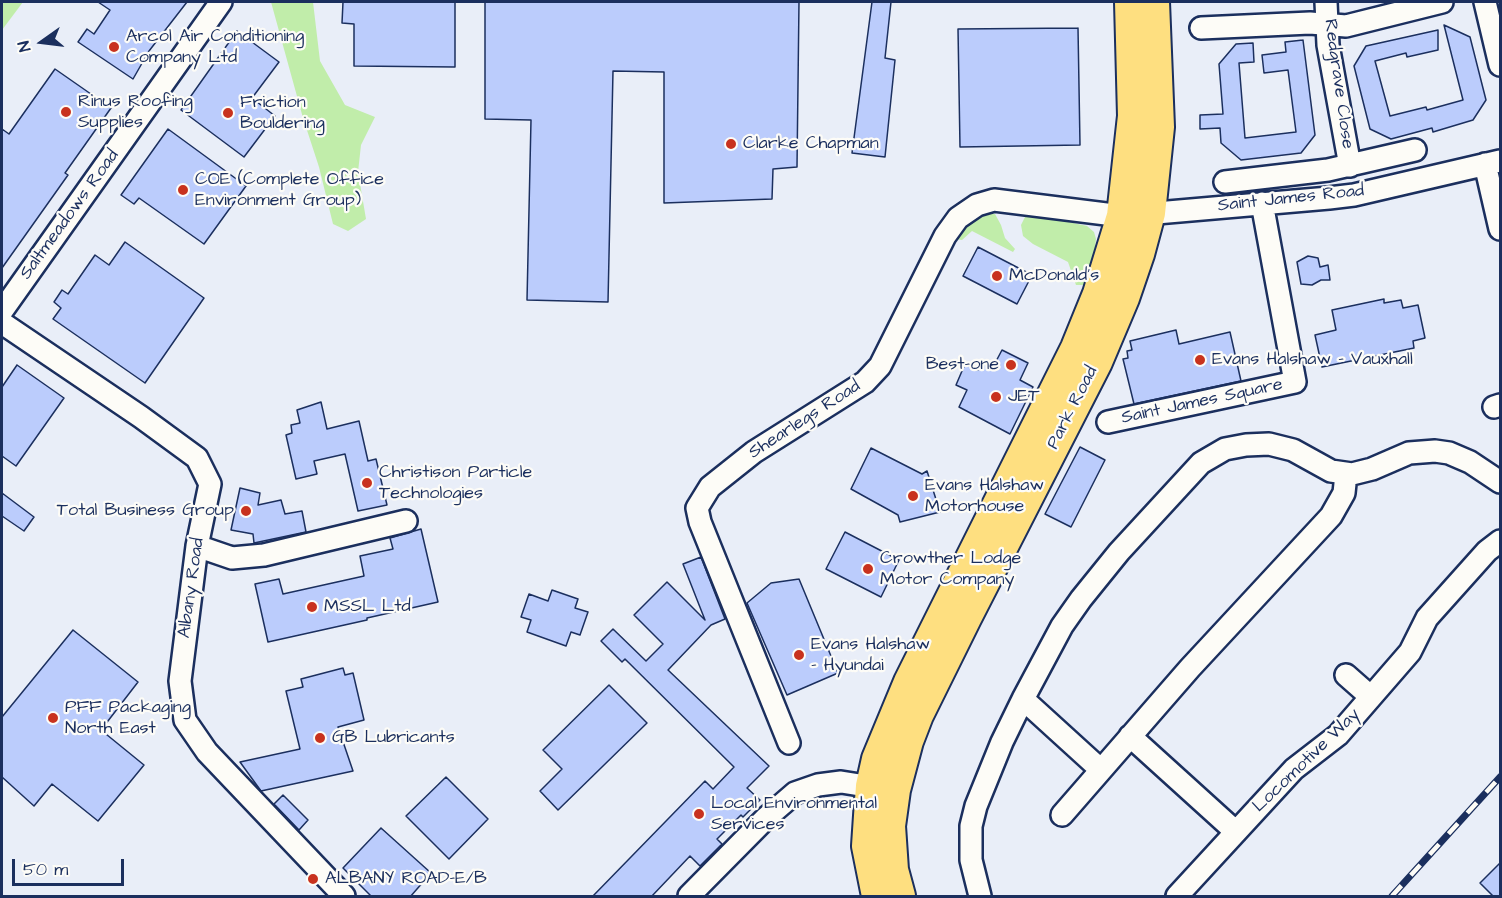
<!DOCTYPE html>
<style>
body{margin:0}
#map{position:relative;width:1502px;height:898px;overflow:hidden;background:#e9eef8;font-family:"Architects Daughter",sans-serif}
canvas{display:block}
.frame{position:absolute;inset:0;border:3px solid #1b2f5e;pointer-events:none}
.north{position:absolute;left:12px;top:12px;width:60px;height:60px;-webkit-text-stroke:4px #fdfcf7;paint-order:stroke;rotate:256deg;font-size:16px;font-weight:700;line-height:24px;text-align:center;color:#1b2f5e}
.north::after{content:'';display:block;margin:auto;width:21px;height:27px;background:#1b2f5e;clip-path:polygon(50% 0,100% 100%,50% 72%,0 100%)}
.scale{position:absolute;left:12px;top:859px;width:112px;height:27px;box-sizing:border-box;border:3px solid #1b2f5e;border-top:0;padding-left:8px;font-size:18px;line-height:21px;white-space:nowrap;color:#1b2f5e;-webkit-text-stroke:4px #fdfcf7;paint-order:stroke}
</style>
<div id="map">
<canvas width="1502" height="898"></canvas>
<div class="frame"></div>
<div class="north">N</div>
<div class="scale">50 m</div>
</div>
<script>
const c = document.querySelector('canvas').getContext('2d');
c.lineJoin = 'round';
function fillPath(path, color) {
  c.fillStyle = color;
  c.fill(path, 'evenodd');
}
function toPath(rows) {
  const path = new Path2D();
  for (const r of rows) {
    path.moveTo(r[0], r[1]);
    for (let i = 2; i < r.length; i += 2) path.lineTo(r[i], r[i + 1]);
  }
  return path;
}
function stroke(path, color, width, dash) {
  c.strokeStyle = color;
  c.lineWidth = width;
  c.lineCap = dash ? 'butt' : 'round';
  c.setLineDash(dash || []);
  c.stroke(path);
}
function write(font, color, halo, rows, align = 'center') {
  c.font = font + ' "Architects Daughter",sans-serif';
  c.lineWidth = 4.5;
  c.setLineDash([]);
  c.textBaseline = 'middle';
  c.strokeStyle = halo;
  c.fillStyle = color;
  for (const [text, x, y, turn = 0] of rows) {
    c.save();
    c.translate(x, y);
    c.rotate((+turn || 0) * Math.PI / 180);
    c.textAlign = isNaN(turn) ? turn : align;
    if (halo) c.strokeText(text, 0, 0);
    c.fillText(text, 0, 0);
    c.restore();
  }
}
fillPath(toPath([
 [2,2,23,2,2,30],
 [271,2,313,2,320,61,345,105,375,117,361,145,358,172,366,219,348,231,333,224,319,167,303,118],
 [984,214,995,214,1001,225,1005,238,1015,249,1013,252,972,231,962,240,953,239,969,221],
 [1033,214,1087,226,1094,232,1096,239,1095,248,1084,285,1076,285,1068,262,1033,244,1023,236,1021,225,1025,217]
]), '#c1edaa');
const building = toPath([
 [98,2,187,2,149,51,133,79,78,42,87,29,94,34,110,10,98,2],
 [343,2,455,2,455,67,354,66,354,24,342,23,343,2],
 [485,2,799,2,797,167,773,169,772,199,664,203,664,72,613,71,608,302,527,300,531,120,485,119,485,2],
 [872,2,891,2,885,58,895,60,885,157,852,153,872,2],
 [1444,25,1470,37,1486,100,1473,120,1433,132,1432,128,1391,139,1370,129,1354,66,1366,46,1438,30,1438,50,1407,57,1406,53,1375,61,1390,116,1426,107,1427,110,1463,100,1444,25],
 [1078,28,1080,145,960,147,958,29,1078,28],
 [237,31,279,62,252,98,275,116,244,157,181,110,237,31],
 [1303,40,1315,135,1301,153,1241,160,1221,143,1220,128,1200,129,1200,115,1223,114,1219,64,1236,44,1253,43,1254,62,1239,63,1245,138,1296,132,1288,70,1264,73,1262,55,1286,52,1285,42,1303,40],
 [55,69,111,108,65,173,68,175,2,268,2,129,9,134,55,69],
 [168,129,246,186,204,244,139,198,134,204,121,195,168,129],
 [125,242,204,298,145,383,53,319,61,308,54,302,62,290,68,294,95,255,109,265,125,242],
 [978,247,1032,275,1017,304,963,276,978,247],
 [1308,256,1318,258,1320,267,1328,265,1330,280,1321,280,1312,285,1301,284,1297,262,1308,256],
 [1384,299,1384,303,1401,300,1403,308,1418,305,1425,338,1413,341,1414,348,1322,367,1315,335,1336,330,1332,310,1384,299],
 [1176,330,1179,344,1230,332,1241,381,1134,404,1123,359,1128,358,1127,351,1132,350,1130,341,1176,330],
 [1002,350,1028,363,1020,380,1033,387,1010,434,959,407,967,390,956,385,965,364,978,370,982,361,993,367,1002,350],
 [17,365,64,398,16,466,2,456,2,387,17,365],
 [321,402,327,429,359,421,368,461,376,459,387,505,358,511,345,454,314,461,317,474,296,479,286,435,292,433,291,425,300,423,297,410,321,402],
 [1080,447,1105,460,1071,527,1045,514,1080,447],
 [871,448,922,474,927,471,940,512,900,522,898,515,851,489,871,448],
 [240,488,260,493,258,505,281,500,285,514,302,511,306,532,254,543,253,534,231,530,240,488],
 [2,493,34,517,24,531,2,516,2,493],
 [421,529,438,602,367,618,367,620,268,642,255,584,279,579,283,594,364,576,360,556,393,549,390,538,421,529],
 [845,532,899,560,881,597,826,569,845,532],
 [701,557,725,619,711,625,668,670,769,766,747,788,760,800,743,817,741,815,717,839,722,844,700,866,690,856,651,897,592,897,705,781,713,789,734,767,625,659,622,662,601,641,613,629,646,661,663,644,634,615,667,582,705,620,683,564,701,557],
 [799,579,838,673,787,695,747,603,771,583,799,579],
 [552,590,578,599,575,608,588,612,580,635,571,632,566,646,527,632,531,620,521,617,529,594,548,601,552,590],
 [73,630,138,682,101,730,144,765,98,821,52,784,34,806,2,777,2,717,73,630],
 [343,668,345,675,353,673,364,720,338,727,353,771,261,791,240,762,300,749,286,691,303,687,301,679,343,668],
 [609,685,647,723,558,810,540,791,562,769,543,750,609,685],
 [446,777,488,819,449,859,406,816,446,777],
 [283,795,308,820,299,830,274,804,283,795],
 [381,828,431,873,410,897,372,897,343,868,381,828],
 [1500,863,1500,897,1494,897,1480,883,1500,863]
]);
fillPath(building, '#bbccfc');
stroke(building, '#1b2f5e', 1.5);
const minor = toPath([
 [1326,2,1328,45,1350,166],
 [1485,2,1500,65],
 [1201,28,1310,23,1346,26,1442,2],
 [1485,164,1500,229],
 [1225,182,1328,170,1415,150],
 [2,311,221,2],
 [2,323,141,417,197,458,210,484,197,546,180,681,185,720,207,752,344,896],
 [1494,407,1500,405],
 [1108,422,1295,382,1262,203],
 [197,546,232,558,264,555,406,521],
 [1346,675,1371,697],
 [1023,699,1101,770],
 [1130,736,1236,832],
 [789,743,700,522,697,508,710,487,754,452,865,382,880,366,945,236,958,218,977,205,994,200,1122,216,1329,198,1354,195,1500,161],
 [1062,815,1190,668,1331,516,1344,493,1346,474],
 [689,896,766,818,795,793,818,785,841,782,885,789],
 [980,896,971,860,971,826,976,806,1002,742,1023,699,1062,626,1081,599,1119,552,1201,463,1225,449,1246,445,1269,444,1293,450,1331,471,1352,474,1372,469,1409,453,1435,451,1449,453,1470,462,1500,482],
 [1177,896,1294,769,1338,735,1410,652,1427,618,1487,551,1500,541]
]);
const highway = toPath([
 [877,896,867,846,871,786,877,759,909,682,1076,348,1098,294,1122,216,1133,116,1130,2],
 [900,896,893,870,890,826,895,790,908,741,918,715,966,618,1097,362,1124,298,1139,254,1150,213,1159,127,1154,2]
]);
stroke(minor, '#1b2f5e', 26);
stroke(highway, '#1b2f5e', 34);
stroke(minor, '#fdfcf7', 21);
stroke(highway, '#fedf80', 30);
const rail = toPath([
 [1392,896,1500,777]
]);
stroke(rail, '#1b2f5e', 7);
stroke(rail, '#fdfcf7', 4.5, [14]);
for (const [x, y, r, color] of [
 [114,47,6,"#c8321e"],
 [66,112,6,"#c8321e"],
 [228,113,6,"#c8321e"],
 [731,144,6,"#c8321e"],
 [183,190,6,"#c8321e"],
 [997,276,6,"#c8321e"],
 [1200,360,6,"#c8321e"],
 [1011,365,6,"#c8321e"],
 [996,397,6,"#c8321e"],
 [367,483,6,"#c8321e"],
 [913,496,6,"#c8321e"],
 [246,511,6,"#c8321e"],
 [868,569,6,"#c8321e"],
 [312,607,6,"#c8321e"],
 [799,655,6,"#c8321e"],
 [53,718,6,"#c8321e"],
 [320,738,6,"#c8321e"],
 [699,814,6,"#c8321e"],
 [313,879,6,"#c8321e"]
]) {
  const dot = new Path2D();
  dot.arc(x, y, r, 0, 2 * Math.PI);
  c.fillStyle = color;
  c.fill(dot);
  stroke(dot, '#fdfcf7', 2);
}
write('18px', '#1b2f5e', '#fdfcf7', [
 ["Arcol Air Conditioning",126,37],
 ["Company Ltd",126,58],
 ["Rinus Roofing",78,102],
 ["Supplies",78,123],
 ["Friction",240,103],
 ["Bouldering",240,124],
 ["Clarke Chapman",743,144],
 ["COE (Complete Office",195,180],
 ["Environment Group)",195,201],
 ["McDonald's",1009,276],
 ["Evans Halshaw - Vauxhall",1212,360],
 ["Best-one",999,365,"right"],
 ["JET",1008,397],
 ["Christison Particle",379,473],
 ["Technologies",379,494],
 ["Evans Halshaw",925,486],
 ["Motorhouse",925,507],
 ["Total Business Group",234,511,"right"],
 ["Crowther Lodge",880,559],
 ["Motor Company",880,580],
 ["MSSL Ltd",324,607],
 ["Evans Halshaw",811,645],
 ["- Hyundai",811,666],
 ["PFF Packaging",65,708],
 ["North East",65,729],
 ["GB Lubricants",332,738],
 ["Local Environmental",711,804],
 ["Services",711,825],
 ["ALBANY ROAD-E/B",325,879]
], 'left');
write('18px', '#1b2f5e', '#fdfcf7', [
 ["Redgrave Close",1338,84,82],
 ["Saint James Road",1291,199,-6],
 ["Saltmeadows Road",70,215,-54],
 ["Saint James Square",1202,402,-12],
 ["Park Road",1073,408,-63],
 ["Shearlegs Road",805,420,-33],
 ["Albany Road",192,588,-82],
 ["Locomotive Way",1307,761,-44]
]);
</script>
